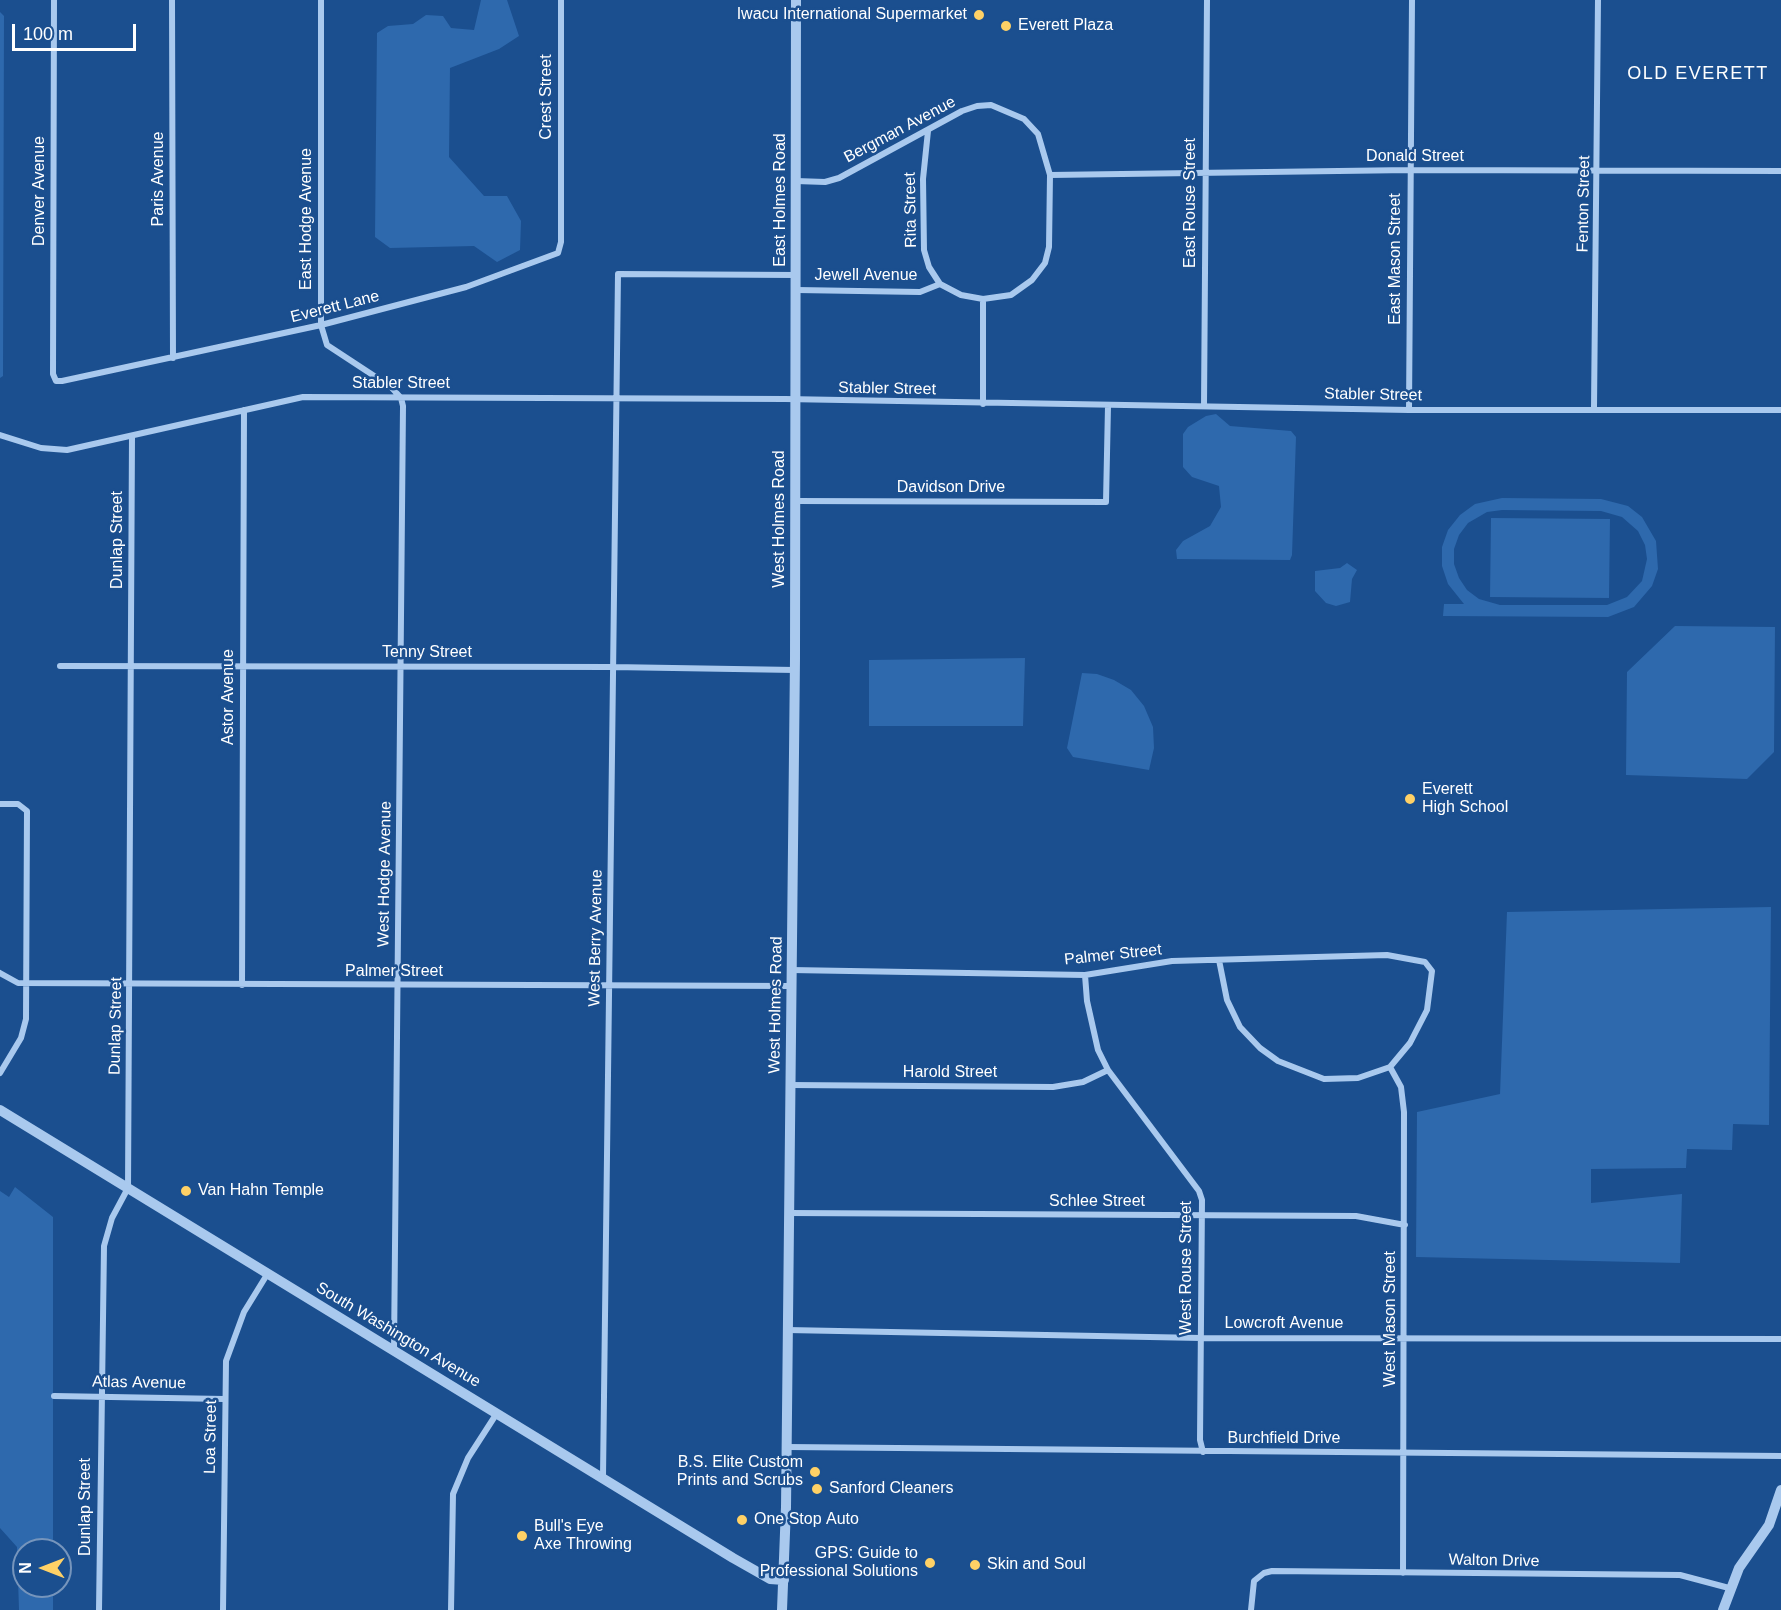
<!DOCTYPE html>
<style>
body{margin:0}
#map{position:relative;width:1781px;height:1610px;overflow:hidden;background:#1b4f8f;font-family:Arial,sans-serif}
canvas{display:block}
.north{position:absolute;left:12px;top:1538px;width:60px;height:60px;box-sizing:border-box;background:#1b4f8f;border:2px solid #7695bc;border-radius:50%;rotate:270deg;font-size:16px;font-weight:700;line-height:24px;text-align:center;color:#fff}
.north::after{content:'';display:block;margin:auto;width:21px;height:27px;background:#ffd166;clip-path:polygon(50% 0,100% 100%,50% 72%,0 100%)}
.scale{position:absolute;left:12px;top:24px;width:124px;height:27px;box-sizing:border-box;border:3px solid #fff;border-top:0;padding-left:8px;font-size:18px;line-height:21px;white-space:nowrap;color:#fff;-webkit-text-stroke:4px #1b4f8f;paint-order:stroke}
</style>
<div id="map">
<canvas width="1781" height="1610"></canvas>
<div class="north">N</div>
<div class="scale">100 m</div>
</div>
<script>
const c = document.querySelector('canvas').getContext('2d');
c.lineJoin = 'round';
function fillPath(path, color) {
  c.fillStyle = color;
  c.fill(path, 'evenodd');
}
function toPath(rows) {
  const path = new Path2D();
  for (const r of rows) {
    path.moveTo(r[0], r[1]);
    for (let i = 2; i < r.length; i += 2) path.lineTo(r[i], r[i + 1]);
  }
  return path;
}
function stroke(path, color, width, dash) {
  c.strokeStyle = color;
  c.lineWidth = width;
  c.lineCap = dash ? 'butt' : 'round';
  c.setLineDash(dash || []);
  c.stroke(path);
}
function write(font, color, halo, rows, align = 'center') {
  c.font = font + ' Arial,sans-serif';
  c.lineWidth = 5;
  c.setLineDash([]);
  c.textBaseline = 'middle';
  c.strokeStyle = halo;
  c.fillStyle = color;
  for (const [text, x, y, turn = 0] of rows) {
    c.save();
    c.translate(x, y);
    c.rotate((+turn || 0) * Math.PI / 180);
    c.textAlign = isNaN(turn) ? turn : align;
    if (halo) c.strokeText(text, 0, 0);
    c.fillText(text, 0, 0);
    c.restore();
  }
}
fillPath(toPath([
 [481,0,507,0,519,36,499,49,450,68,449,157,484,196,507,196,521,221,520,250,497,262,474,246,390,248,375,237,377,33,388,26,413,24,426,15,443,16,451,28,474,30],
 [0,12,4,16,3,376,0,378],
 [1216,414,1230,426,1291,431,1296,437,1292,555,1290,560,1177,559,1176,550,1183,541,1210,526,1221,507,1219,486,1192,477,1183,467,1183,434,1188,427,1206,416],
 [1502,498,1601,499,1628,506,1642,517,1656,541,1658,569,1652,586,1634,607,1608,617,1443,616,1444,604,1464,604,1448,584,1442,566,1442,547,1448,530,1460,515,1475,504],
 [1502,510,1601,511,1622,517,1638,531,1645,545,1647,559,1642,581,1627,597,1607,605,1500,605,1479,599,1467,590,1459,578,1454,564,1454,549,1459,535,1468,523,1487,512],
 [1491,518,1610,519,1609,598,1490,597],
 [1347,563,1357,570,1352,579,1350,602,1336,606,1326,603,1315,591,1315,571,1340,568],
 [1675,626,1775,627,1774,752,1747,779,1626,775,1627,672],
 [1025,658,1023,726,869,726,869,660],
 [1082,673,1097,674,1114,680,1131,690,1144,706,1153,727,1154,748,1149,770,1073,757,1067,748],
 [1771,907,1769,1125,1733,1124,1732,1150,1687,1149,1686,1168,1591,1169,1591,1203,1682,1194,1680,1263,1416,1257,1417,1112,1500,1094,1507,912],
 [15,1187,53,1217,53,1550,24,1550,24,1586,53,1586,53,1610,19,1610,17,1547,0,1528,0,1191,9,1197]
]), '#2e69ad');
stroke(toPath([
 [54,0,53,374,56,381,62,381,321,325,466,287,558,253,561,242,561,0],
 [172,0,173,358],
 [321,0,321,325,327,345,391,387,401,398,403,406,394,1350],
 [1050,175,1410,170,1781,171],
 [796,181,825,182,839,178,962,111,977,106,991,105,1024,119,1038,134,1050,175,1049,247,1045,263,1032,280,1011,295,983,299,961,295,940,284,929,267,924,250,923,179,928,131],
 [797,290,920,292,940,284],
 [983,299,983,404],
 [1204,406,1207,0],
 [1594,408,1598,0],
 [1409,410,1412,0],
 [0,435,41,448,67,450,303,397,785,399,1409,410,1781,410],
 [796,501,1106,502,1108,406],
 [60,666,612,667,795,670],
 [0,804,18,804,27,811,26,1019,21,1038,0,1073],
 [791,970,1085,975,1172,961,1387,955,1425,962,1432,971,1427,1010,1410,1043,1390,1067,1358,1078,1324,1079,1278,1061,1260,1048,1240,1027,1227,1000,1219,960],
 [0,973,18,983,791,986],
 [1085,975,1087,1001,1098,1050,1108,1070,1199,1191,1202,1200,1200,1440,1203,1452],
 [242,985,244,410],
 [1390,1067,1401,1087,1404,1112,1403,1573],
 [790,1085,1053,1087,1083,1082,1108,1070],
 [789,1213,1356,1216,1405,1225],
 [787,1330,1201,1338,1781,1339],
 [54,1396,224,1399],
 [787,1447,1781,1456],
 [603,1477,618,274,796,275],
 [99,1610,104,1246,112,1218,128,1188,132,436],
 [223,1610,226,1361,244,1312,268,1273],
 [451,1610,453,1494,468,1458,497,1413],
 [1251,1610,1254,1581,1264,1573,1272,1571,1680,1575,1729,1588]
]), '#a9c9ee', 6);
stroke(toPath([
 [0,1110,733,1558,770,1579,784,1580],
 [782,1610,786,1507,795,658,796,0],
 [1723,1610,1739,1568,1769,1525,1781,1490]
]), '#a9c9ee', 10);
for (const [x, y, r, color] of [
 [979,15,6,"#ffd166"],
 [1006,26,6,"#ffd166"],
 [1410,799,6,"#ffd166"],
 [186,1191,6,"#ffd166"],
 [815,1472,6,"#ffd166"],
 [817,1489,6,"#ffd166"],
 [742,1520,6,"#ffd166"],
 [522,1536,6,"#ffd166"],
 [930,1563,6,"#ffd166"],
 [975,1565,6,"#ffd166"]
]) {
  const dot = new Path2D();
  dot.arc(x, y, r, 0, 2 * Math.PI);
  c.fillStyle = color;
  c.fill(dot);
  stroke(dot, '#1b4f8f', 2);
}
write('16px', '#fff', '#1b4f8f', [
 ["Iwacu International Supermarket",967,15,"right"],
 ["Everett Plaza",1018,26],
 ["Everett",1422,790],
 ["High School",1422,808],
 ["Van Hahn Temple",198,1191],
 ["B.S. Elite Custom",803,1463,"right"],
 ["Prints and Scrubs",803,1481,"right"],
 ["Sanford Cleaners",829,1489],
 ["One Stop Auto",754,1520],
 ["Bull's Eye",534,1527],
 ["Axe Throwing",534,1545],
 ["GPS: Guide to",918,1554,"right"],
 ["Professional Solutions",918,1572,"right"],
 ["Skin and Soul",987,1565]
], 'left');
write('16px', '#fff', '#1b4f8f', [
 ["Crest Street",547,97,-90],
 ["Bergman Avenue",900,130,-28],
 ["Donald Street",1415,157],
 ["Paris Avenue",159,179,-90],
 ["Denver Avenue",40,191,-90],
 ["East Holmes Road",781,200,-90],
 ["East Rouse Street",1191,203,-90],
 ["Fenton Street",1584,204,-89],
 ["Rita Street",911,210,-91],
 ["East Hodge Avenue",307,219,-90],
 ["East Mason Street",1396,259,-90],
 ["Jewell Avenue",866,276],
 ["Everett Lane",335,307,-14],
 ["Stabler Street",401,384],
 ["Stabler Street",887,389,1],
 ["Stabler Street",1373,395,1],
 ["Davidson Drive",951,488],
 ["West Holmes Road",780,519,-90],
 ["Dunlap Street",118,540,-90],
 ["Tenny Street",427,653],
 ["Astor Avenue",229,697,-90],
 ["West Hodge Avenue",385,874,-89],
 ["West Berry Avenue",596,938,-89],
 ["Palmer Street",1113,955,-6],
 ["Palmer Street",394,972],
 ["West Holmes Road",776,1005,-89],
 ["Dunlap Street",116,1026,-89],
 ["Harold Street",950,1073],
 ["Schlee Street",1097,1202],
 ["West Rouse Street",1187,1268,-90],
 ["West Mason Street",1391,1319,-90],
 ["Lowcroft Avenue",1284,1324],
 ["South Washington Avenue",398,1335,31],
 ["Atlas Avenue",139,1383,1],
 ["Loa Street",211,1437,-89],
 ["Burchfield Drive",1284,1439],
 ["Dunlap Street",86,1507,-90],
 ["Walton Drive",1494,1561,1]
]);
c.letterSpacing = '1.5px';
write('18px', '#fff', '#1b4f8f', [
 ["OLD EVERETT",1698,74]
]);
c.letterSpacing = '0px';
</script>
